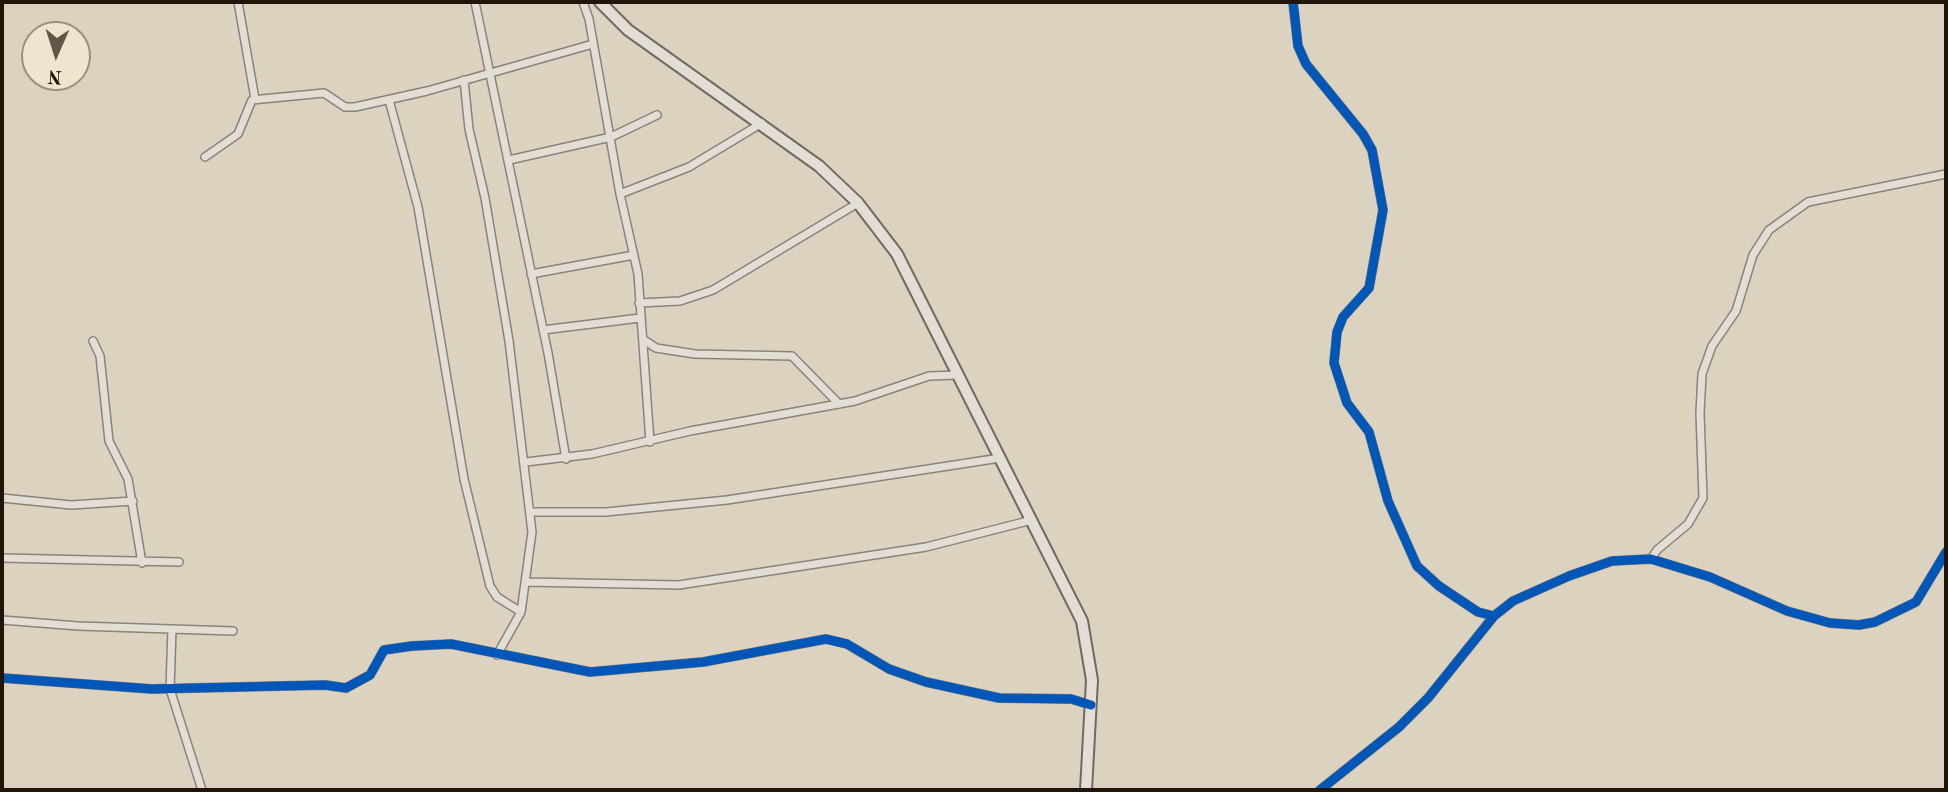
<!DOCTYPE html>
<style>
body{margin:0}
#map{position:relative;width:1948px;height:792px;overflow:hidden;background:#dbd2c0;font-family:"Old Standard TT",serif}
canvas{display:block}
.frame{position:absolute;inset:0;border:4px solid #201508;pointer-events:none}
.north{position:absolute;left:21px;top:21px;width:70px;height:70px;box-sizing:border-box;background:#efe4ce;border:2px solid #9c917f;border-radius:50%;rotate:183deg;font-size:19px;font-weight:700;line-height:28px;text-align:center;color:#201508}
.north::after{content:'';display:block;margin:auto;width:24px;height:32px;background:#615748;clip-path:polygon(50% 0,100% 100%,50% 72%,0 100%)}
</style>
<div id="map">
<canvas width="1948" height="792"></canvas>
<div class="frame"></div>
<div class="north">N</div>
</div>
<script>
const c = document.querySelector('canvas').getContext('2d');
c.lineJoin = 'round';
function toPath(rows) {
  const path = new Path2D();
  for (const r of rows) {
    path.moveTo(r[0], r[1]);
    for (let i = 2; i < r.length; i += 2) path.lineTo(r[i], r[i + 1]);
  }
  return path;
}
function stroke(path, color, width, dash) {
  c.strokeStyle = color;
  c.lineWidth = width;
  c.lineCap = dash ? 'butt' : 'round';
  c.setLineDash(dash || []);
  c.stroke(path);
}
const minor = toPath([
 [238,2,255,99],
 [475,2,548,353,566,459],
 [583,2,589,19,620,194,638,274,650,442],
 [1293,2,1298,46,1306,64,1363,134,1372,150,1383,210,1369,288,1343,317,1337,332,1334,363,1347,403,1369,432,1388,501,1417,566,1439,586,1478,612,1494,616],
 [464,80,469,129,485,198,509,341,532,532,521,612,497,655],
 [389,100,418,207,464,479,490,586,497,597,521,612],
 [205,157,238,134,252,100,324,93,345,107,355,107,427,91,593,44],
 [509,160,611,137,657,115],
 [620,194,689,167,762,123],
 [531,274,634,255],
 [639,303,680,301,713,290,858,203],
 [543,330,640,318],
 [644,340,656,348,695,354,792,356,839,404],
 [93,341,100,356,109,441,128,479,142,563],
 [526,462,592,454,690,431,855,401,929,376,958,375],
 [2,498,71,505,133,501],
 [531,512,606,512,727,500,1000,458],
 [2,558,179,562],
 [1651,559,1657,550,1688,524,1703,498,1700,413,1702,374,1712,346,1736,311,1753,255,1769,230,1808,202,1946,174],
 [527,582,679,585,926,547,1032,520],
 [2,620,78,626,233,631],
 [172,629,170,689,202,790],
 [2,678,152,689,325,685,346,688,370,675,384,650,412,646,451,644,590,672,703,662,826,639,847,644,889,669,926,682,999,698,1071,699,1091,705],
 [1320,790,1399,727,1428,698,1494,616,1513,601,1569,576,1612,561,1651,559,1710,577,1787,611,1830,623,1859,625,1875,622,1916,602,1946,552]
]);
const secondary = toPath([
 [600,2,628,30,819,166,858,203,897,254,1082,621,1092,680,1086,790]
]);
stroke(minor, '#8a8378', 10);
stroke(secondary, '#706a5f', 14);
stroke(minor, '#e3ded5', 7);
stroke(secondary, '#e3ded5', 10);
stroke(toPath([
 [1293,2,1298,46,1306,64,1363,134,1372,150,1383,210,1369,288,1343,317,1337,332,1334,363,1347,403,1369,432,1388,501,1417,566,1439,586,1478,612,1494,616],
 [2,678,152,689,325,685,346,688,370,675,384,650,412,646,451,644,590,672,703,662,826,639,847,644,889,669,926,682,999,698,1071,699,1091,705],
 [1320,790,1399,727,1428,698,1494,616,1513,601,1569,576,1612,561,1651,559,1710,577,1787,611,1830,623,1859,625,1875,622,1916,602,1946,552]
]), '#0057b8', 9);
</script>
